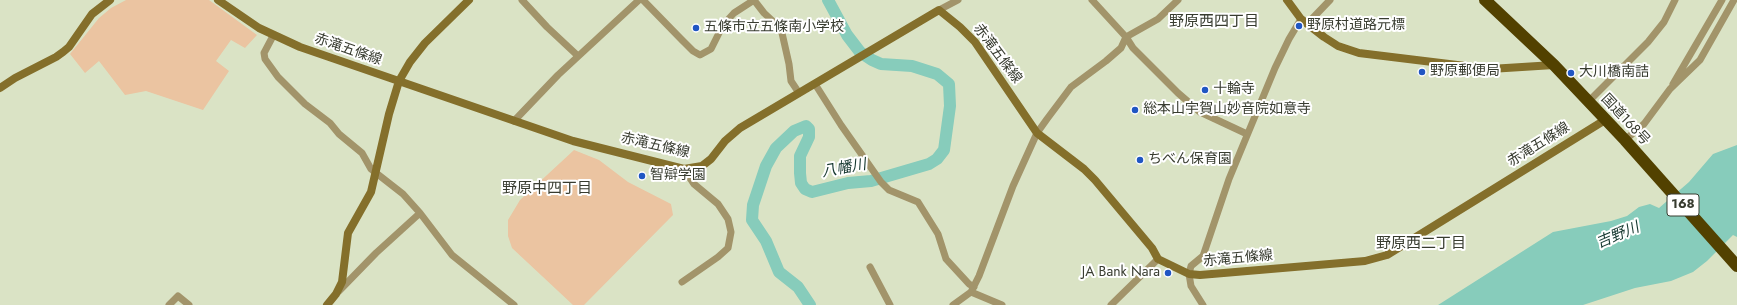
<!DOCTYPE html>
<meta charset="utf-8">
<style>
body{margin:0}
canvas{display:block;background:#dae3c5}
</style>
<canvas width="1737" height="305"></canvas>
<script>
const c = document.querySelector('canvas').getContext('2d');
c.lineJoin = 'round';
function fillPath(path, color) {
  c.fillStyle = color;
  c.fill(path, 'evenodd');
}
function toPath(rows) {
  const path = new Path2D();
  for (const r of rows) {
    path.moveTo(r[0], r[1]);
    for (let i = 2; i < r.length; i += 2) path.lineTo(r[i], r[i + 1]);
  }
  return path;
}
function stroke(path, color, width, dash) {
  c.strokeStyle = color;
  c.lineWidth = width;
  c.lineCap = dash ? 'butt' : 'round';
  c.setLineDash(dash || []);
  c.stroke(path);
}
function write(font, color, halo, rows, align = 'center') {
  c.font = font + ' Jost,"Noto Sans JP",sans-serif';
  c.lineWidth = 4;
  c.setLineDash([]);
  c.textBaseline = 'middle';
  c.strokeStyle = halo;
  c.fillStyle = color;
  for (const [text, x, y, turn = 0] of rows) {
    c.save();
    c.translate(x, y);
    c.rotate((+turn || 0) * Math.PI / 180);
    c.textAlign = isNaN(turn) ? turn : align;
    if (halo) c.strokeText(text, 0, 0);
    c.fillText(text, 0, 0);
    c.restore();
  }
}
fillPath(toPath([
 [126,0,209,0,257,35,245,48,231,40,216,61,229,71,203,110,146,91,125,95,99,61,85,73,70,54,99,18,111,8],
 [574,150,599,160,628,182,671,204,673,215,584,305,573,305,512,248,508,236,508,220,520,200]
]), '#ebc4a1');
fillPath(toPath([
 [1737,145,1737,237,1733,235,1707,261,1693,272,1671,281,1635,288,1583,305,1438,305,1553,232,1611,221,1627,216,1639,207,1650,204,1659,208,1689,182,1713,154]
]), '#87ccbb');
stroke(toPath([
 [810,305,798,287,779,272,766,241,752,220,753,205,766,166,776,148,794,131,806,126,809,129,809,137,800,156,800,173,801,183,805,189,812,192,848,183,871,181,929,164,937,159,944,150,950,106,949,84,937,74,912,66,881,64,872,60,860,52,847,35,828,0]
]), '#87ccbb', 12);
stroke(toPath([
 [522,0,547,27,578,56],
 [643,0,681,39,693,51,700,55,711,49,723,25,734,13,754,0],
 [754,0,764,13,778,26,782,33,789,64,791,81,799,93],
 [1092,0,1126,37,1133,48,1178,93,1200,112,1247,134],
 [939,10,958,0],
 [1307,24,1330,0],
 [273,36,264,53,265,59,278,77,305,104,330,123,339,134,362,153,371,169,403,194,420,213,452,255,514,305],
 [815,84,841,125,881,182,889,190,918,202,938,234,946,259,969,284,974,287],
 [1673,84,1722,0],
 [1588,102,1648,42,1664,22,1675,0],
 [514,121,558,75,639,0],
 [1625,140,1644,124,1670,89,1700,60,1734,0],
 [870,267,890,305],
 [682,282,718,257,728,248,731,232,728,219,718,204,694,184,684,169],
 [339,291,376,253,420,213],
 [971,292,1002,305],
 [169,305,178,296,189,305],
 [953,305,971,292,979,276,1013,186,1037,133,1047,119,1071,87,1106,61,1121,48,1126,37,1158,19,1178,0],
 [1111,305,1158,259],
 [1203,305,1191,286,1189,274,1191,266,1203,256,1229,179,1275,68,1289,39,1301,19]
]), '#a2946a', 7);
stroke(toPath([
 [218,0,259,28,300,47,573,141,684,169,702,166,711,159,725,141,740,128,939,10,960,27,975,42,1037,133,1084,169,1095,180,1152,248,1158,259,1189,274,1200,275,1365,261,1387,255,1605,120],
 [1287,0,1301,19,1324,37,1338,46,1359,53,1490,69,1554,65],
 [0,88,15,78,56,57,63,52,69,47,92,14,110,0],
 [327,305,336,294,342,282,348,233,371,192,389,114,399,81,410,62,425,43,469,0]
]), '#846f2b', 8);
stroke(toPath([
 [1485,0,1554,65,1625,140,1737,266]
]), '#524100', 12);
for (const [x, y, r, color] of [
 [1299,26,4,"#2056c3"],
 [696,28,4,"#2056c3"],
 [1422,72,4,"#2056c3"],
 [1571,73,4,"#2056c3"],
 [1205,90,4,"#2056c3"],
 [1135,110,4,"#2056c3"],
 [1140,160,4,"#2056c3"],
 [642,176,4,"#2056c3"],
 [1168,273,4,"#2056c3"]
]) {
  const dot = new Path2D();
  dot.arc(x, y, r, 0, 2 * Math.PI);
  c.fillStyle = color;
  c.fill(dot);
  stroke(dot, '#fff', 1.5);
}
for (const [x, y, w] of [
 [1683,205,32]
]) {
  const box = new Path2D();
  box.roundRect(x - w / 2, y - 11, w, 22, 3);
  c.fillStyle = '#fff';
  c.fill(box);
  stroke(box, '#383c30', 1);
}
write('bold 13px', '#383c30', null, [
 ["168",1683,205]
]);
write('14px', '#383c30', '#fff', [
 ["野原村道路元標",1307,26],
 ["五條市立五條南小学校",704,28],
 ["野原郵便局",1430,72],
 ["大川橋南詰",1579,73],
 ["十輪寺",1213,90],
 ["総本山宇賀山妙音院如意寺",1143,110],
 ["ちべん保育園",1148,160],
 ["智辯学園",650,176],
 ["JA Bank Nara",1160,273,"right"]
], 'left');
write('14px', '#383c30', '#fff', [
 ["赤滝五條線",348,50,19],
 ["赤滝五條線",997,54,53],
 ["国道168号",1625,120,47],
 ["赤滝五條線",1539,145,-32],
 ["赤滝五條線",655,146,13],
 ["赤滝五條線",1238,259,-5]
]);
write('15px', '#383c30', '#fff', [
 ["野原西四丁目",1214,22],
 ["野原中四丁目",547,189],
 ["野原西二丁目",1421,244]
]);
write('italic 15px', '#163830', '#fff', [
 ["八幡川",844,169,-10],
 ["吉野川",1618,236,-23]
]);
</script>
